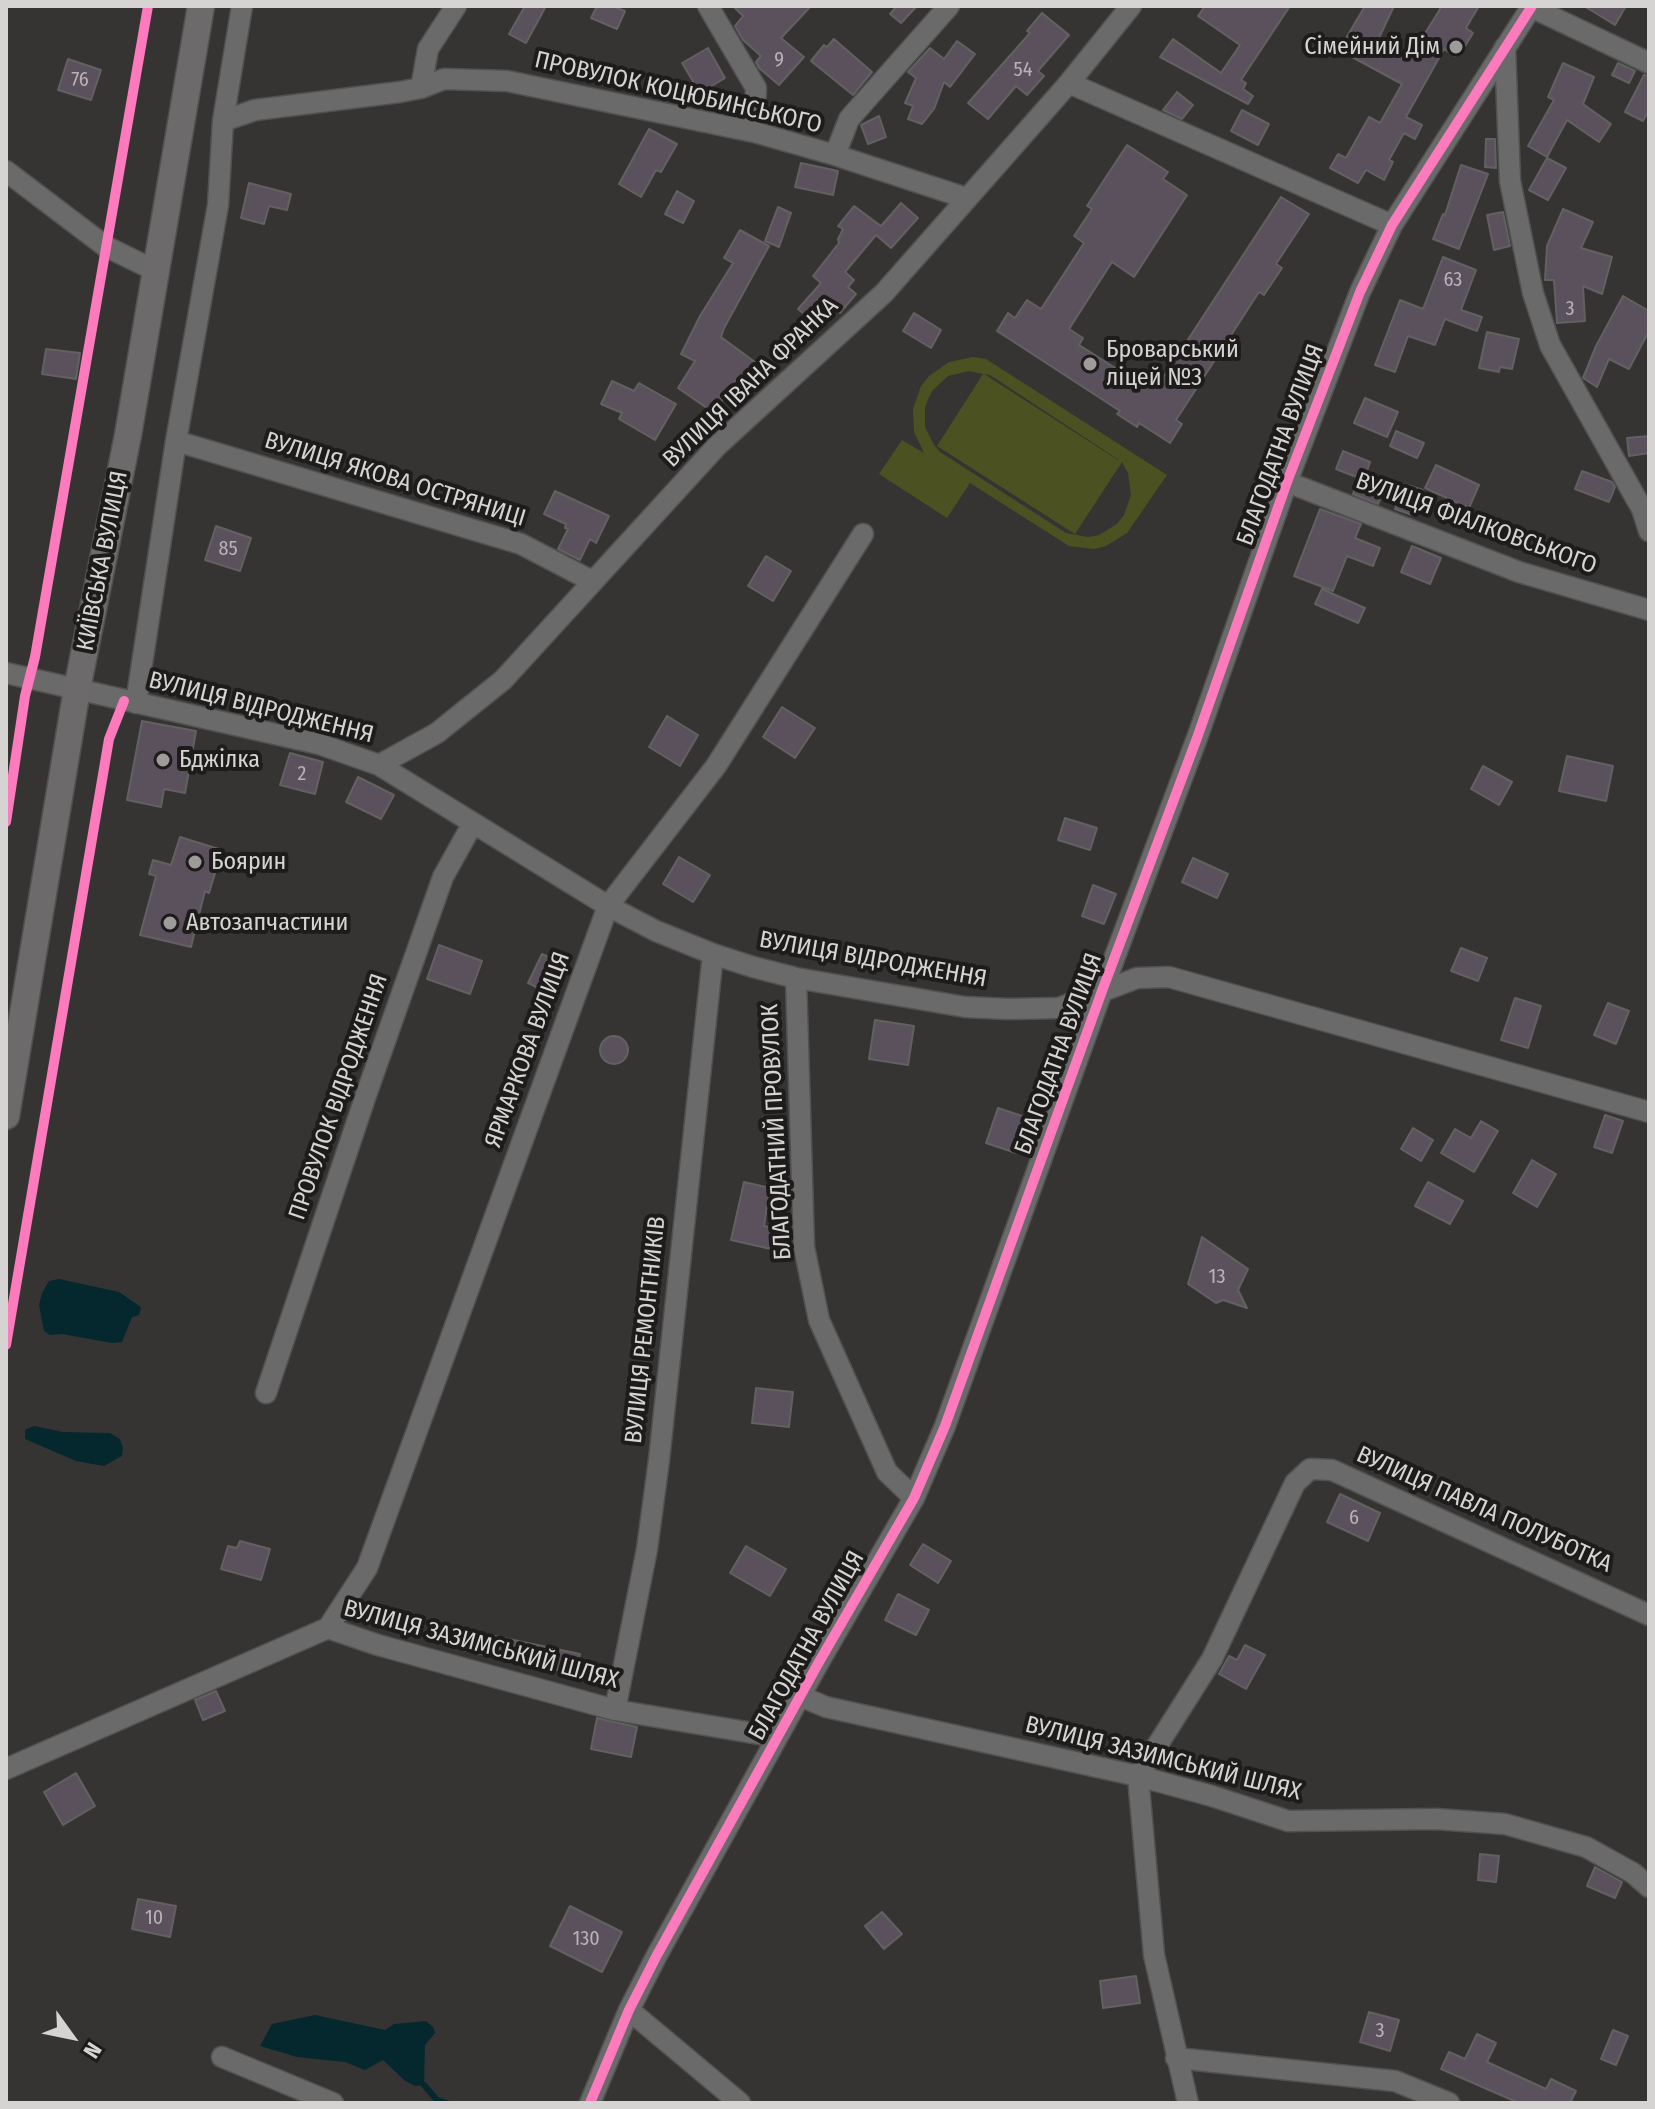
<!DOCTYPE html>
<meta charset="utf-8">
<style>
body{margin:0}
#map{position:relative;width:1655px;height:2109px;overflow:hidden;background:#363433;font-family:"Fira Sans Condensed",sans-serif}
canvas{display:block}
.frame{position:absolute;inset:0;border:8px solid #d6d4d3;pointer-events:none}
.north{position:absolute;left:32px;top:1997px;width:80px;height:80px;-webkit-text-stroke:6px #1d1c1b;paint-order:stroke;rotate:123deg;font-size:22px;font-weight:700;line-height:32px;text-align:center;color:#d6d4d3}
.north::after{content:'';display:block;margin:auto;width:28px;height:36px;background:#d6d4d3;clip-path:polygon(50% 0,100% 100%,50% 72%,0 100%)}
</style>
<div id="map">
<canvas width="1655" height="2109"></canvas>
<div class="frame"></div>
<div class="north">N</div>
</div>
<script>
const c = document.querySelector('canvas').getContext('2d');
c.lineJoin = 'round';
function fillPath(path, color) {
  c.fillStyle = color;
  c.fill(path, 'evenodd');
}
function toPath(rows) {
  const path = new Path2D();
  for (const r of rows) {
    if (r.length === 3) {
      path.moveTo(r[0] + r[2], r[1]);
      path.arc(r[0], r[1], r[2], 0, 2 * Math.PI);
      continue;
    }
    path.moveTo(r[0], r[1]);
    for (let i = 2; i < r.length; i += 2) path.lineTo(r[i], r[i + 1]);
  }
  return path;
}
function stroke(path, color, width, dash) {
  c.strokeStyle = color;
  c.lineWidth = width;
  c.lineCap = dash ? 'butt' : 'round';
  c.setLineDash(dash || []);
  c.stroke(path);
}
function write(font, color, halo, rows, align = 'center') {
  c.font = font + ' "Fira Sans Condensed",sans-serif';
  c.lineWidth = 8;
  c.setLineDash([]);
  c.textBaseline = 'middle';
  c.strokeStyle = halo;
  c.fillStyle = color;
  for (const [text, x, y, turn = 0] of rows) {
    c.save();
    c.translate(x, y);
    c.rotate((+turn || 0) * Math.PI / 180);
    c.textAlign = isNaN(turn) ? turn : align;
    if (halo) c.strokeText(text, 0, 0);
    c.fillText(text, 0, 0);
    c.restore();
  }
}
fillPath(toPath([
 [973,357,986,359,1167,475,1127,533,1106,546,1094,549,1069,546,970,483,947,518,879,474,902,440,924,453,914,432,913,409,921,386,929,376,949,362],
 [969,371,983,374,937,446,1075,534,1122,462,1128,473,1131,495,1124,515,1117,524,1099,535,1088,537,1066,533,940,452,934,445,925,427,925,408,928,399,933,390,948,376],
 [984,374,990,375,1119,460,1118,460]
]), '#4c5121');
fillPath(toPath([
 [59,1279,119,1292,141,1307,139,1315,132,1317,122,1342,112,1343,62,1334,50,1335,44,1331,39,1305,42,1293,49,1281],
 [34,1426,63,1432,110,1433,120,1439,123,1448,122,1456,104,1466,76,1461,25,1439,25,1430],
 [315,2015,385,2030,394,2024,426,2021,433,2027,435,2033,425,2045,424,2085,415,2086,404,2080,383,2060,365,2070,345,2062,297,2057,260,2046,272,2024]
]), '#05272e');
stroke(toPath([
 [424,2085,437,2100,447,2103]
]), '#05272e', 6);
const building = toPath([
 [525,6,546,6,526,43,509,34,525,6],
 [597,6,612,6,625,11,617,29,591,18,597,6],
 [733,6,811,6,781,38,804,57,779,85,759,68,756,62,761,56,743,40,735,26,743,16,733,6],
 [897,6,917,6,901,23,890,14,897,6],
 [1205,6,1290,6,1241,80,1246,83,1243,89,1253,96,1248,104,1160,57,1173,39,1221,73,1240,45,1198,16,1205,6],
 [1365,6,1394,6,1379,38,1411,56,1442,6,1479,6,1466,28,1473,33,1465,46,1463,44,1455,56,1444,49,1406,117,1422,125,1415,139,1404,133,1389,160,1393,162,1384,180,1366,170,1358,183,1330,168,1338,154,1346,158,1369,117,1380,123,1402,84,1339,50,1365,6],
 [1584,6,1626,6,1615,25,1584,6],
 [1042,13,1069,35,1038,71,1044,76,1027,95,1016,86,988,119,968,103,1030,33,1027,31,1042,13],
 [834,39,872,72,853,95,811,61,824,45,827,47,834,39],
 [957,41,975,54,950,87,944,82,934,109,922,124,908,119,913,106,905,103,916,78,908,72,930,48,944,59,957,41],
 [708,48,725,78,700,93,682,63,708,48],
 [68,59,101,70,91,100,58,90,68,59],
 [1563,63,1594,77,1583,104,1611,124,1599,142,1567,120,1547,157,1528,146,1554,100,1548,97,1563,63],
 [1618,63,1635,71,1629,83,1612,75,1618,63],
 [1644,75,1649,76,1649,110,1643,121,1625,112,1644,75],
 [1177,92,1193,105,1182,119,1163,110,1177,92],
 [1242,110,1269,124,1258,145,1231,131,1242,110],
 [879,116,886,137,868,144,861,125,879,116],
 [649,129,677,144,661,172,656,170,641,197,619,184,649,129],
 [1486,139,1495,139,1496,168,1485,167,1486,139],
 [1127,145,1168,172,1163,179,1187,195,1134,277,1112,262,1069,329,1083,338,1079,345,1139,383,1143,377,1157,387,1281,197,1309,214,1276,264,1282,268,1264,295,1259,292,1176,420,1182,424,1170,443,1139,423,1137,427,1117,414,1120,411,997,331,1008,313,1015,318,1027,300,1041,309,1084,243,1074,236,1092,209,1087,206,1127,145],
 [1547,158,1566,168,1548,200,1529,190,1547,158],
 [801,163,838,171,833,195,795,187,801,163],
 [1461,165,1488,174,1459,249,1433,239,1443,214,1445,215,1461,165],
 [249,183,291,194,287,210,269,206,264,224,241,218,249,183],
 [677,191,694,201,683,223,665,214,677,191],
 [901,203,918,218,891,248,876,235,845,272,854,280,848,287,856,294,840,313,832,306,817,325,798,309,821,283,813,276,839,243,838,239,843,229,838,226,854,206,881,226,901,203],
 [778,207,791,213,779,247,765,241,778,207],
 [1563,209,1593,222,1581,248,1612,257,1602,294,1583,286,1585,321,1557,323,1554,280,1545,280,1547,246,1563,209],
 [1503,212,1510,246,1494,250,1487,215,1503,212],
 [740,230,769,246,724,328,721,337,759,365,745,384,737,378,714,413,678,388,695,361,681,354,700,316,733,263,724,258,740,230],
 [1443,257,1476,270,1461,310,1482,317,1477,331,1445,319,1435,345,1408,336,1395,372,1375,365,1400,300,1423,309,1443,257],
 [1623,296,1649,311,1649,331,1629,369,1609,359,1597,387,1583,378,1596,346,1623,296],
 [914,313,941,330,931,348,903,331,914,313],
 [1487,332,1519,339,1512,369,1500,367,1499,372,1479,368,1487,332],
 [46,349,80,353,76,379,42,374,46,349],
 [612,381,634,391,639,383,676,404,655,440,619,419,622,413,601,404,612,381],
 [1365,398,1398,412,1387,437,1354,423,1365,398],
 [1396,431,1424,443,1417,458,1390,446,1396,431],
 [1649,436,1649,453,1629,456,1627,438,1649,436],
 [1343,451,1370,462,1364,480,1336,469,1343,451],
 [1436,465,1479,485,1469,508,1425,488,1436,465],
 [1582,471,1612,482,1615,487,1609,502,1575,489,1582,471],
 [1357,482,1383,492,1378,504,1353,494,1357,482],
 [1404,484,1423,490,1415,516,1395,509,1404,484],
 [555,491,609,516,596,543,590,539,580,560,558,549,568,529,565,528,566,524,544,514,555,491],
 [1320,509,1361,524,1355,538,1380,548,1373,566,1347,556,1333,591,1294,576,1320,509],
 [216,526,251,538,240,571,205,560,216,526],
 [1412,546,1441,558,1430,584,1401,572,1412,546],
 [766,556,791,571,773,601,748,586,766,556],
 [1322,589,1365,608,1358,623,1315,604,1322,589],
 [782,707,815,728,795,758,763,737,782,707],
 [667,716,698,735,680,766,649,747,667,716],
 [142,721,196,731,185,793,164,789,161,807,127,800,142,721],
 [290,753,323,762,315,794,280,785,290,753],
 [1567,756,1613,766,1606,801,1559,791,1567,756],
 [1483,766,1512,782,1499,805,1471,789,1483,766],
 [358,777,394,795,381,819,346,802,358,777],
 [1065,818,1097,828,1090,850,1058,840,1065,818],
 [180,837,222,850,209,893,205,891,191,947,140,935,156,876,149,874,153,860,171,865,180,837],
 [679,857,710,875,693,902,663,884,679,857],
 [1193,858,1228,874,1217,898,1182,882,1193,858],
 [1093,885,1116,894,1104,924,1082,916,1093,885],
 [439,945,482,961,470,994,427,979,439,945],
 [1461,948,1487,958,1478,981,1451,971,1461,948],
 [542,954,564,965,551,994,528,983,542,954],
 [1515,998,1541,1006,1528,1048,1501,1040,1515,998],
 [1608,1003,1629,1011,1616,1044,1594,1035,1608,1003],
 [875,1020,914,1026,908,1065,869,1059,875,1020],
 [614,1050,14],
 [998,1108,1028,1118,1016,1153,986,1143,998,1108],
 [1605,1115,1623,1121,1612,1153,1594,1147,1605,1115],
 [1481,1121,1498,1131,1474,1172,1441,1153,1455,1129,1471,1138,1481,1121],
 [1413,1128,1433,1140,1421,1161,1401,1149,1413,1128],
 [1532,1160,1556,1174,1537,1207,1513,1193,1532,1160],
 [744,1182,770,1188,764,1226,788,1231,784,1252,731,1240,744,1182],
 [1428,1182,1463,1201,1450,1224,1415,1206,1428,1182],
 [1202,1237,1248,1269,1238,1290,1247,1308,1223,1300,1216,1303,1188,1284,1202,1237],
 [756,1388,793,1392,789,1427,752,1423,756,1388],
 [1340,1494,1380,1513,1368,1541,1327,1522,1340,1494],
 [240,1541,270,1549,261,1580,221,1569,228,1546,237,1548,240,1541],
 [923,1544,951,1561,938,1583,910,1565,923,1544],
 [746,1546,786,1569,770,1596,730,1573,746,1546],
 [898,1594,929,1610,916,1635,885,1620,898,1594],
 [466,1630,580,1654,576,1674,462,1650,466,1630],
 [1245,1645,1265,1655,1246,1689,1219,1674,1229,1656,1237,1660,1245,1645],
 [216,1691,225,1711,203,1720,195,1700,216,1691],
 [597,1718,637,1727,631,1757,591,1749,597,1718],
 [76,1773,95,1806,63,1825,44,1792,76,1773],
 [1480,1854,1499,1856,1496,1882,1478,1880,1480,1854],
 [1595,1867,1622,1882,1615,1898,1587,1886,1595,1867],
 [138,1899,176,1906,170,1937,132,1929,138,1899],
 [570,1906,622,1932,602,1972,550,1946,570,1906],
 [882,1912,902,1934,884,1949,865,1926,882,1912],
 [1136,1976,1140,2003,1103,2008,1100,1981,1136,1976],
 [1369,2012,1399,2020,1390,2051,1360,2042,1369,2012],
 [1613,2030,1628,2036,1616,2065,1601,2059,1613,2030],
 [1477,2034,1496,2043,1487,2062,1546,2089,1551,2079,1576,2091,1571,2101,1575,2103,1519,2103,1441,2069,1449,2052,1465,2059,1477,2034]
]);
fillPath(building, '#5b515d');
stroke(building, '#626161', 2);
const minor = toPath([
 [708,6,756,88,754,132],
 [1529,6,1649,63],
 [1505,47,1510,181,1533,293,1550,345,1642,509,1649,531],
 [1069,83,1392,225],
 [421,88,428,49,456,6],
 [223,121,255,110,400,92,421,88,444,79,507,81,754,132,835,155,966,198],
 [835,155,849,119,949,6],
 [6,171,105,246,156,271],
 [176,441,521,544,592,581],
 [1287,482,1519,572,1649,610],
 [6,673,319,744,379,765,608,906,656,931,713,954,753,967,796,978,965,1007,1008,1009,1059,1008,1137,978,1169,977,1649,1112],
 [136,703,176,441,218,205,223,121,242,6],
 [379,765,437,733,503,680,717,446,884,293,1069,83,1131,6],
 [796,978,804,1247,819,1320,887,1472,914,1498],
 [266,1393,366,1095,443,877,473,823],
 [328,1628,367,1568,608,906,716,766,863,534],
 [800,1696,826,1707,1138,1776,1212,1796,1288,1821,1436,1819,1505,1824,1586,1847,1633,1873,1649,1887],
 [615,1710,647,1549,659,1460,713,954],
 [6,1769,328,1628,378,1645,615,1710,777,1737],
 [629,2010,740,2103],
 [222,2057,333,2103],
 [1176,2058,1395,2081,1449,2103],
 [590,2103,629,2010,657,1955,819,1662,914,1498,945,1426,1102,991,1197,738,1287,482,1360,292,1392,225,1532,6],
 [1188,2103,1154,1955,1138,1776,1212,1659,1295,1483,1310,1469,1332,1470,1649,1615]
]);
const major = toPath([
 [6,1116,77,689,128,435,201,6]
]);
stroke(minor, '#525151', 23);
stroke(major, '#525151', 29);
stroke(minor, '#6b6a6a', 20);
stroke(major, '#6c6a6a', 26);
stroke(toPath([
 [6,822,25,696,35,657,148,6],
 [6,1345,109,739,124,701],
 [590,2103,629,2010,657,1955,819,1662,914,1498,945,1426,1102,991,1197,738,1287,482,1360,292,1392,225,1532,6]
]), '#fd7abc', 10);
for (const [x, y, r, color] of [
 [1456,47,8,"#9e9c9b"],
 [1090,364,8,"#9e9c9b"],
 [163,760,8,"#9e9c9b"],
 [195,862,8,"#9e9c9b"],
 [170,923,8,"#9e9c9b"]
]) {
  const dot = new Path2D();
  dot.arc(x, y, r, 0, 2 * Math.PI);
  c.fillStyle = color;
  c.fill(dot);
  stroke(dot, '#1d1c1b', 3);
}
write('20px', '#b7b3b6', null, [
 ["9",779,60],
 ["54",1023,70],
 ["76",80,80],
 ["63",1453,280],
 ["3",1570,309],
 ["85",228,549],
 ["2",302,774],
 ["13",1217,1277],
 ["6",1354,1518],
 ["10",154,1918],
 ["130",586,1939],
 ["3",1380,2031]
]);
write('24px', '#d6d4d3', '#1d1c1b', [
 ["Сімейний Дім",1440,47,"right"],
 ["Броварський",1106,350],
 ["ліцей №3",1106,378],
 ["Бджілка",179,760],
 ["Боярин",211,862],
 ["Автозапчастини",186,923]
], 'left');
write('24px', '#d6d4d3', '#1d1c1b', [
 ["ПРОВУЛОК КОЦЮБИНСЬКОГО",678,93,13],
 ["ВУЛИЦЯ ІВАНА ФРАНКА",751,383,-44],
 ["БЛАГОДАТНА ВУЛИЦЯ",1281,445,-70],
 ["ВУЛИЦЯ ЯКОВА ОСТРЯНИЦІ",395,480,17],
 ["ВУЛИЦЯ ФІАЛКОВСЬКОГО",1476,524,20],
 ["КИЇВСЬКА ВУЛИЦЯ",103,561,-79],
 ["ВУЛИЦЯ ВІДРОДЖЕННЯ",261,708,14],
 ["ВУЛИЦЯ ВІДРОДЖЕННЯ",873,960,10],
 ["ЯРМАРКОВА ВУЛИЦЯ",528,1050,-70],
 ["БЛАГОДАТНА ВУЛИЦЯ",1059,1054,-70],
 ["ПРОВУЛОК ВІДРОДЖЕННЯ",339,1097,-71],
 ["БЛАГОДАТНИЙ ПРОВУЛОК",777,1132,-93],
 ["ВУЛИЦЯ РЕМОНТНИКІВ",646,1330,-84],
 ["ВУЛИЦЯ ПАВЛА ПОЛУБОТКА",1484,1510,24],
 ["ВУЛИЦЯ ЗАЗИМСЬКИЙ ШЛЯХ",481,1645,15],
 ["БЛАГОДАТНА ВУЛИЦЯ",807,1646,-61],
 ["ВУЛИЦЯ ЗАЗИМСЬКИЙ ШЛЯХ",1163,1759,14]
]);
</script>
